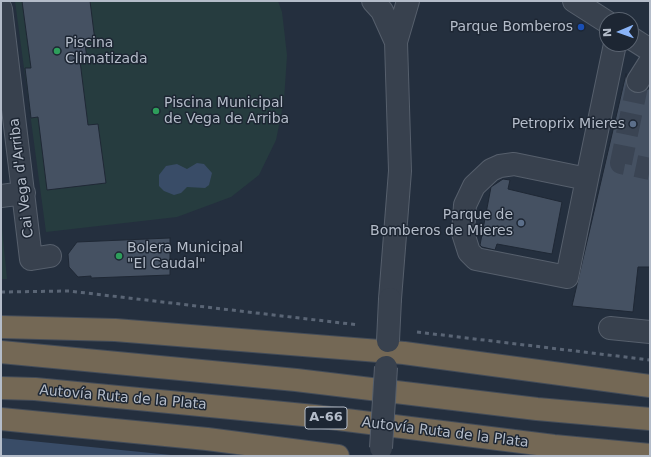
<!DOCTYPE html>
<meta charset="utf-8">
<style>
body{margin:0}
#map{position:relative;width:651px;height:457px;overflow:hidden;background:#242f3e;font-family:"DejaVu Sans",sans-serif}
canvas{display:block}
.frame{position:absolute;inset:0;border:2px solid #b4bcc9;pointer-events:none}
.north{position:absolute;left:599px;top:12px;width:40px;height:40px;box-sizing:border-box;background:#1d2633;border:1px solid #59626f;border-radius:50%;rotate:268deg;font-size:11px;font-weight:700;line-height:16px;text-align:center;color:#b4bcc9}
.north::after{content:'';display:block;margin:auto;width:14px;height:18px;background:#8ab4f8;clip-path:polygon(50% 0,100% 100%,50% 72%,0 100%)}
</style>
<div id="map">
<canvas width="651" height="457"></canvas>
<div class="frame"></div>
<div class="north">N</div>
</div>
<script>
const c = document.querySelector('canvas').getContext('2d');
c.lineJoin = 'round';
function fillPath(path, color) {
  c.fillStyle = color;
  c.fill(path, 'evenodd');
}
function toPath(rows) {
  const path = new Path2D();
  for (const r of rows) {
    path.moveTo(r[0], r[1]);
    for (let i = 2; i < r.length; i += 2) path.lineTo(r[i], r[i + 1]);
  }
  return path;
}
function stroke(path, color, width, dash) {
  c.strokeStyle = color;
  c.lineWidth = width;
  c.lineCap = dash ? 'butt' : 'round';
  c.setLineDash(dash || []);
  c.stroke(path);
}
function write(font, color, halo, rows, align = 'center') {
  c.font = font + ' "DejaVu Sans",sans-serif';
  c.lineWidth = 3;
  c.setLineDash([]);
  c.textBaseline = 'middle';
  c.strokeStyle = halo;
  c.fillStyle = color;
  for (const [text, x, y, turn = 0] of rows) {
    c.save();
    c.translate(x, y);
    c.rotate((+turn || 0) * Math.PI / 180);
    c.textAlign = isNaN(turn) ? turn : align;
    if (halo) c.strokeText(text, 0, 0);
    c.fillText(text, 0, 0);
    c.restore();
  }
}
fillPath(toPath([
 [15,1,278,1,282,12,287,55,284,100,276,140,259,175,231,197,177,217,46,232],
 [1,219,7,279,1,279]
]), '#263c3f');
fillPath(toPath([
 [197,163,204,164,212,173,209,185,205,188,187,187,181,193,174,195,164,191,159,186,159,175,166,166,177,164,187,169],
 [1,438,181,456,1,456]
]), '#394c67');
const building = toPath([
 [22,1,90,1,95,41,85,42,87,60,80,61,88,125,98,124,106,183,47,190,38,117,31,118,25,68,31,68,22,1],
 [626,74,627,86,632,92,637,93,643,92,650,88,650,267,638,267,633,312,572,306,626,74],
 [503,179,510,180,508,189,562,202,552,254,497,244,495,250,482,247,480,245,491,187,503,179],
 [170,238,170,275,91,278,91,276,78,277,69,267,68,254,77,242,170,238]
]);
fillPath(building, '#455162');
stroke(building, '#1f2835', 1);
stroke(toPath([
 [638,81,621,163,650,169]
]), '#3a4453', 22, [22, 11]);
const minor = toPath([
 [373,1,382,11,396,42],
 [574,1,607,22],
 [1,9,31,259,50,256],
 [631,38,650,50],
 [638,81,650,62],
 [587,179,514,164,500,166,491,170,474,186,465,205,463,233,469,252,476,259,567,277,587,179,615,44],
 [1,196,24,193],
 [390,299,400,171,396,42,408,1],
 [610,328,650,332]
]);
const highway = toPath([
 [1,327,115,330,404,353,650,386],
 [1,352,296,380,537,409,650,419],
 [1,388,35,389,314,416,554,446,650,455],
 [1,419,207,439,338,456]
]);
stroke(minor, '#565f6c', 24);
stroke(highway, '#434c59', 24);
stroke(minor, '#38414e', 22);
stroke(highway, '#746855', 22);
stroke(toPath([
 [1,292,69,291,359,325],
 [417,332,650,360]
]), '#5a6575', 3, [4, 4]);
const minorBridge = toPath([
 [388,341,390,299],
 [381,448,386,367]
]);
stroke(minorBridge, '#565f6c', 24, []);
stroke(minorBridge, '#38414e', 22);
for (const [x, y, r, color] of [
 [581,27,4,"#1a4fb4"],
 [57,51,4,"#2e9e5b"],
 [156,111,4,"#2e9e5b"],
 [633,124,4,"#5c6f8a"],
 [521,223,4,"#5c6f8a"],
 [119,256,4,"#2e9e5b"]
]) {
  const dot = new Path2D();
  dot.arc(x, y, r, 0, 2 * Math.PI);
  c.fillStyle = color;
  c.fill(dot);
  stroke(dot, '#1d2633', 1.5);
}
for (const [x, y, w] of [
 [326,418,42]
]) {
  const box = new Path2D();
  box.roundRect(x - w / 2, y - 11, w, 22, 3);
  c.fillStyle = '#1d2633';
  c.fill(box);
  stroke(box, '#b4bcc9', 1);
}
write('bold 13px', '#b4bcc9', null, [
 ["A-66",326,418]
]);
write('14px', '#b4bcc9', '#1d2633', [
 ["Parque Bomberos",573,27],
 ["Piscina",65,43,"left"],
 ["Climatizada",65,59,"left"],
 ["Piscina Municipal",164,103,"left"],
 ["de Vega de Arriba",164,119,"left"],
 ["Petroprix Mieres",625,124],
 ["Parque de",513,215],
 ["Bomberos de Mieres",513,231],
 ["Bolera Municipal",127,248,"left"],
 ["\"El Caudal\"",127,264,"left"]
], 'right');
write('14px', '#b4bcc9', '#1d2633', [
 ["Cai Vega d'Arriba",22,178,-97],
 ["Autovía Ruta de la Plata",123,398,5],
 ["Autovía Ruta de la Plata",445,433,7]
]);
</script>
